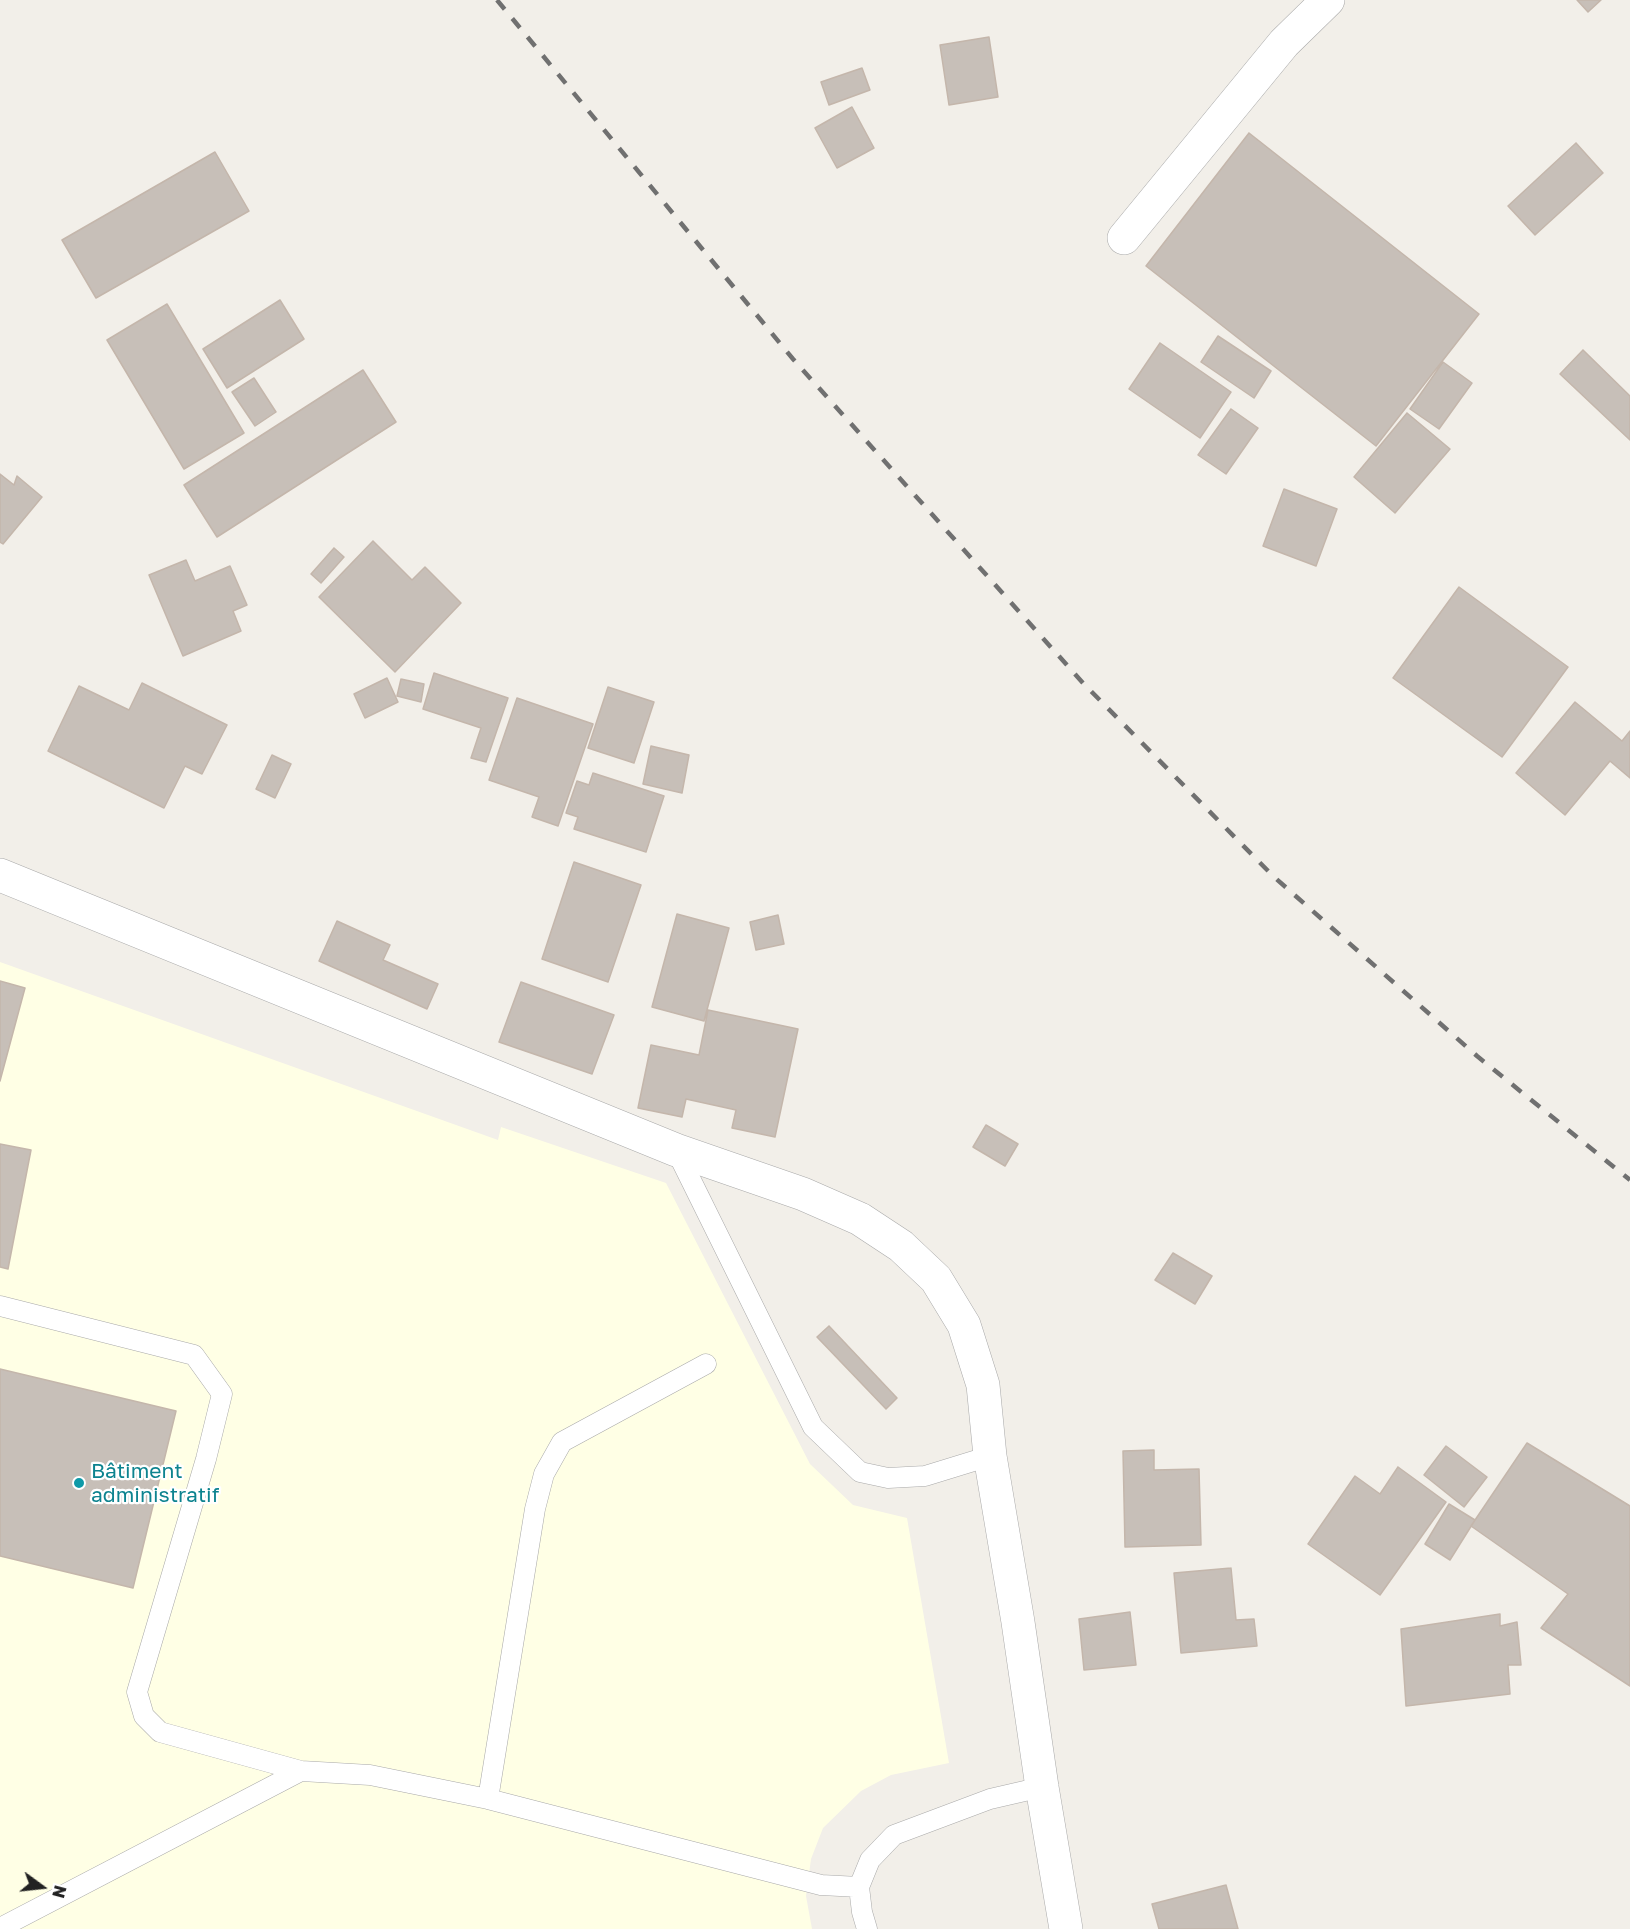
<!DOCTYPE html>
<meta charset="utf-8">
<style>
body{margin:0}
#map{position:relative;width:1630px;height:1929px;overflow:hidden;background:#f2efe9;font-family:"Golos Text",sans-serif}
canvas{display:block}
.north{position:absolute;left:12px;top:1857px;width:60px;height:60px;-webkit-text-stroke:4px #fff;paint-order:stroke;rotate:105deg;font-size:16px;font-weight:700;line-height:24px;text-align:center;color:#222}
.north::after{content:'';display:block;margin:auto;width:21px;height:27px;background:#222;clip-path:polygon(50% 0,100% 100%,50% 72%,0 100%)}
</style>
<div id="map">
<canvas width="1630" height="1929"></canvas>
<div class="north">N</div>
</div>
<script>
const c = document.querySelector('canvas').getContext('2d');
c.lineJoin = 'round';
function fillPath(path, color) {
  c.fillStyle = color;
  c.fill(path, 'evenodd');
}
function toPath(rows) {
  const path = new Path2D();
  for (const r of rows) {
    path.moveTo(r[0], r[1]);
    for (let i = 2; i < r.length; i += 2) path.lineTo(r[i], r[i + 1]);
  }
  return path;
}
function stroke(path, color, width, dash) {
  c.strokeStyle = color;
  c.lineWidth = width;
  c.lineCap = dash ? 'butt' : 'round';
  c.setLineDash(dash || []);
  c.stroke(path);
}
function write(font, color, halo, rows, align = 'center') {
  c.font = font + ' "Golos Text",sans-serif';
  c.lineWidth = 4.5;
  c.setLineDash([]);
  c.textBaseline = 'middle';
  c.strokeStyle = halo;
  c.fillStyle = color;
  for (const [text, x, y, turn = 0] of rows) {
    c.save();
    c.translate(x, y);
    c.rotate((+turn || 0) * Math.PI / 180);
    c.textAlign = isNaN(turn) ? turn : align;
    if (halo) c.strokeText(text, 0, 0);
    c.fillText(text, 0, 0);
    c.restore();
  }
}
fillPath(toPath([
 [0,962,498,1140,501,1127,666,1183,810,1464,853,1505,907,1518,949,1763,891,1775,861,1791,823,1828,811,1859,806,1896,812,1929,0,1929]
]), '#ffffe5');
const building = toPath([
 [1577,0,1601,0,1588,12,1577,0],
 [989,37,998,97,949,105,940,45,989,37],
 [862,68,870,90,829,105,821,82,862,68],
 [852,107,874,148,837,168,815,128,852,107],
 [1249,133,1479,314,1376,446,1146,266,1249,133],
 [1576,143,1603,173,1535,235,1508,206,1576,143],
 [215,152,249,211,96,298,62,240,215,152],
 [280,300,304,339,227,388,203,349,280,300],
 [167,304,244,433,184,469,107,340,167,304],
 [1218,336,1271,371,1254,398,1201,362,1218,336],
 [1160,343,1231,392,1200,438,1129,389,1160,343],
 [1583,350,1630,396,1630,440,1560,374,1583,350],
 [1443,362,1472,383,1439,429,1410,409,1443,362],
 [363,370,396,422,217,537,184,485,363,370],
 [254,378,276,412,255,426,232,392,254,378],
 [1231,409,1258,428,1226,474,1198,455,1231,409],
 [1407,413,1450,449,1395,513,1354,477,1407,413],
 [0,474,14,485,17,476,42,497,3,544,0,542,0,474],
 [1284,489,1337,509,1316,566,1263,546,1284,489],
 [373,541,412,580,425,567,461,603,395,672,319,597,373,541],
 [334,548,344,557,321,583,311,574,334,548],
 [186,560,195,581,230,566,247,605,233,611,241,631,183,656,149,575,186,560],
 [1459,587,1568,667,1502,757,1393,678,1459,587],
 [434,673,508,698,486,762,471,758,481,728,423,709,434,673],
 [387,678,398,702,365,718,354,694,387,678],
 [401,679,424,684,421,702,397,696,401,679],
 [142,683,227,725,202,774,185,766,164,808,48,751,79,686,129,710,142,683],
 [608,687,654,702,634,763,588,748,608,687],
 [517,698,593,724,558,826,532,817,539,797,489,780,517,698],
 [1575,702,1622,741,1630,731,1630,778,1610,761,1565,815,1516,773,1575,702],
 [651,746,689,755,682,793,643,784,651,746],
 [272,755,291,764,275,798,256,789,272,755],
 [593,773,664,796,646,852,574,829,578,817,566,813,577,781,589,785,593,773],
 [574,862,641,885,608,982,542,959,574,862],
 [677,914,729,928,704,1021,652,1007,677,914],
 [778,915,784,944,756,950,750,922,778,915],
 [337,921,390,945,383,960,438,984,427,1009,319,961,337,921],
 [0,981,25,988,0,1081,0,981],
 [521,982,614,1015,592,1074,499,1042,521,982],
 [708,1010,798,1029,775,1137,732,1128,736,1110,686,1099,682,1117,638,1108,651,1045,699,1055,708,1010],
 [986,1125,1018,1144,1005,1166,973,1147,986,1125],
 [0,1144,31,1150,8,1269,0,1267,0,1144],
 [1173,1253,1212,1276,1195,1304,1155,1280,1173,1253],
 [829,1326,897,1398,886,1409,817,1337,829,1326],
 [0,1369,176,1411,133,1588,0,1556,0,1369],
 [1527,1443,1630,1506,1630,1686,1541,1628,1568,1594,1471,1526,1527,1443],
 [1446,1446,1487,1477,1464,1507,1424,1475,1446,1446],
 [1154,1450,1154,1470,1199,1469,1201,1545,1125,1547,1123,1451,1154,1450],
 [1398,1467,1446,1502,1380,1595,1308,1544,1355,1476,1380,1494,1398,1467],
 [1449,1504,1475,1520,1450,1560,1425,1544,1449,1504],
 [1231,1568,1236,1620,1254,1619,1257,1646,1181,1653,1174,1573,1231,1568],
 [1130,1612,1136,1665,1084,1670,1079,1619,1130,1612],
 [1500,1614,1500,1626,1517,1622,1521,1665,1508,1665,1510,1694,1406,1706,1401,1629,1500,1614],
 [1226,1885,1238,1929,1159,1929,1152,1904,1226,1885]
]);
fillPath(building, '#c7bfb8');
stroke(building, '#c4b6ab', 1.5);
const service = toPath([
 [676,1150,813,1427,860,1472,888,1478,925,1476,990,1456],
 [0,1306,194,1355,222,1394,206,1459,137,1692,144,1716,160,1732,301,1771],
 [488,1799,535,1509,544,1474,562,1442,706,1364],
 [0,1928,301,1771,370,1775,488,1799,821,1885,859,1887],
 [867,1929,862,1912,859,1887,870,1860,894,1835,990,1799,1042,1787]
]);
const minor = toPath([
 [1124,238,1284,43,1328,0]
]);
const tertiary = toPath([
 [0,875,676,1150,803,1194,860,1219,901,1246,936,1279,964,1325,983,1385,990,1456,1018,1622,1042,1787,1066,1929]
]);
stroke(service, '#a9a9a9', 21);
stroke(minor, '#a9a9a9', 34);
stroke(tertiary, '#a9a9a9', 34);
stroke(service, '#fff', 20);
stroke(minor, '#fff', 33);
stroke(tertiary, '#fff', 33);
stroke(toPath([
 [497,0,793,359,1083,683,1273,876,1477,1056,1630,1180]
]), '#707070', 4.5, [12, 12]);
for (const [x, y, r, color] of [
 [79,1483,6,"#0f9aa8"]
]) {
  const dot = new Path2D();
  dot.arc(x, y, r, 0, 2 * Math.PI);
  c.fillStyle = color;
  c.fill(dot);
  stroke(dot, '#fff', 2);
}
write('21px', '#0d838f', '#fff', [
 ["Bâtiment",91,1471],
 ["administratif",91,1495]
], 'left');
</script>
